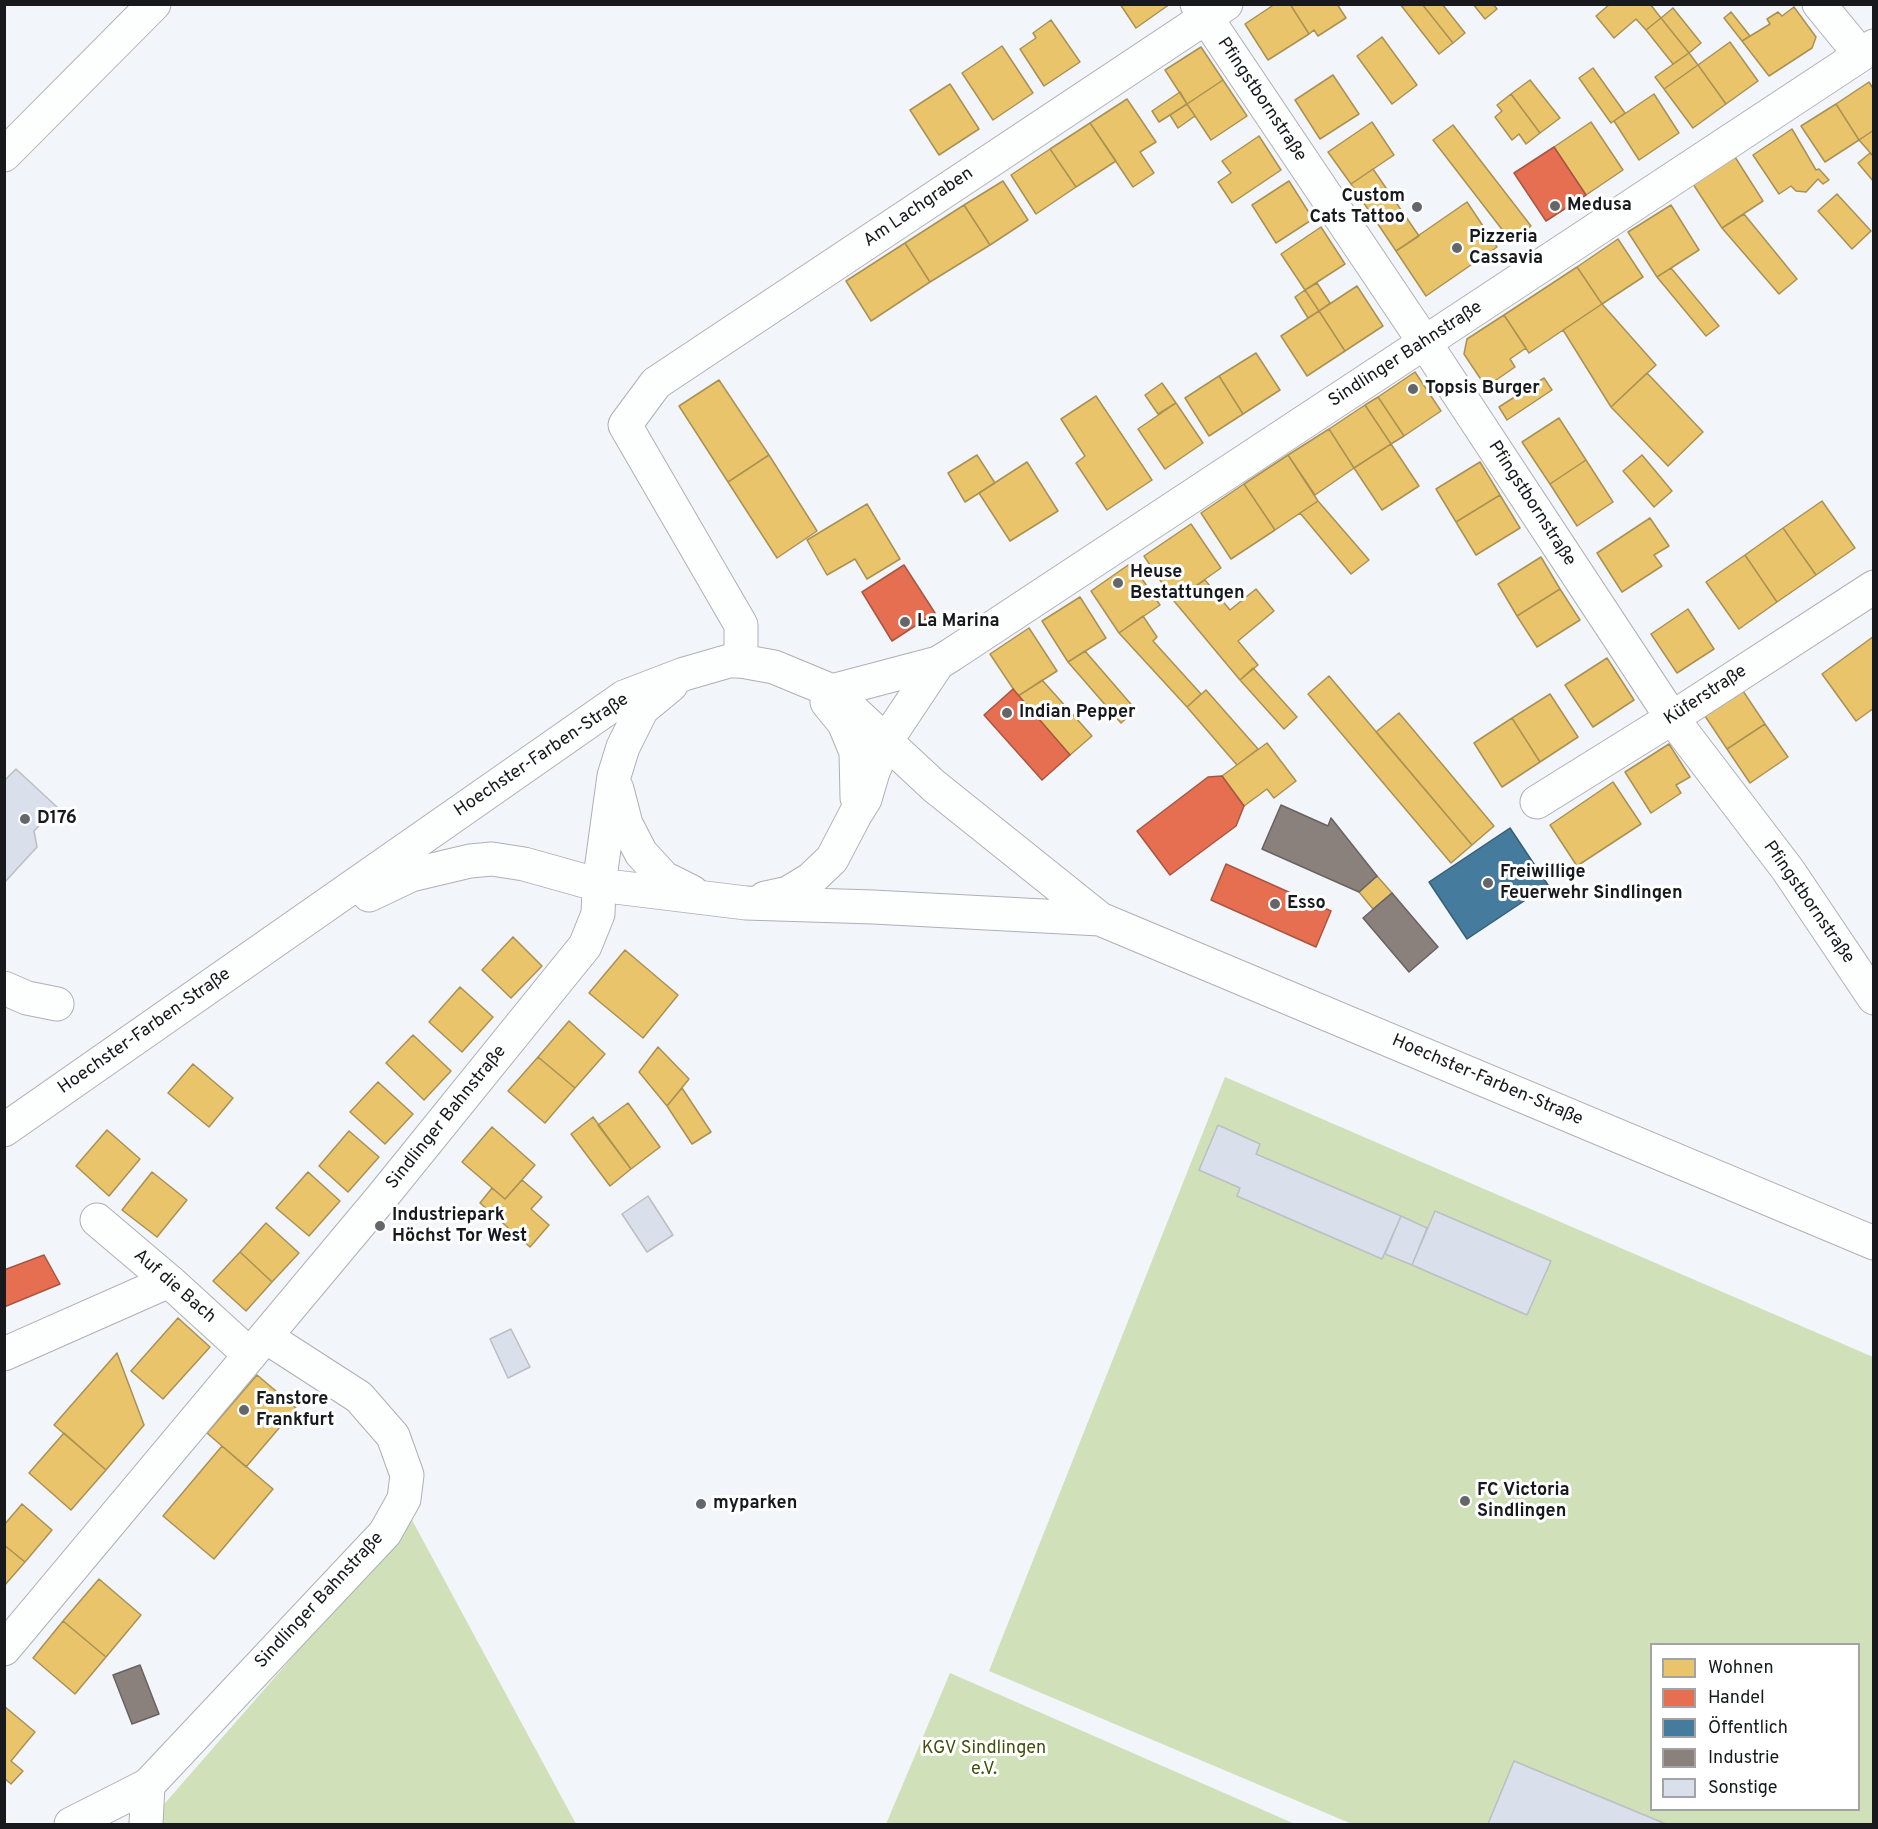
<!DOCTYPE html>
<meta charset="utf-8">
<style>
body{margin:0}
#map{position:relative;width:1878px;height:1829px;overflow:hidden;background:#f2f5fa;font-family:Overpass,sans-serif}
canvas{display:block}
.frame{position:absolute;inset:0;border:6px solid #17191d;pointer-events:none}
.legend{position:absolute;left:1650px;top:1643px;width:210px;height:168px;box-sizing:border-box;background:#fff;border:2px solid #a2a3a5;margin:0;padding:8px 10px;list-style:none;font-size:18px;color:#17191d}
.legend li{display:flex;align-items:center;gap:12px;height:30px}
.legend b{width:30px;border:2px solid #a2a3a5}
</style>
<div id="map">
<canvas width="1878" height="1829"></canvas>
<div class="frame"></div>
<ul class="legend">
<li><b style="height:16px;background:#e9c46a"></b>Wohnen</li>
<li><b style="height:16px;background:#e76f51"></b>Handel</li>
<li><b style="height:16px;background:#457b9d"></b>Öffentlich</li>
<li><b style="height:16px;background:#8a817c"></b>Industrie</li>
<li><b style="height:16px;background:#dadfec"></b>Sonstige</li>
</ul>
</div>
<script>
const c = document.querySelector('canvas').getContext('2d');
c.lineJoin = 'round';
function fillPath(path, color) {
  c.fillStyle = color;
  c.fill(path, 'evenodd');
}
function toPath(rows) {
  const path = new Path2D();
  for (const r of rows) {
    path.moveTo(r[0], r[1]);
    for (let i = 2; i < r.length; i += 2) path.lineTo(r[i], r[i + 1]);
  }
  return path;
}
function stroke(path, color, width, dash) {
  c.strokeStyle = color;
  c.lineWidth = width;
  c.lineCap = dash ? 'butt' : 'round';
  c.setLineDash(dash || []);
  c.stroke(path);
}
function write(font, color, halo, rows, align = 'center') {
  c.font = font + ' Overpass,sans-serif';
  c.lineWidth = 6;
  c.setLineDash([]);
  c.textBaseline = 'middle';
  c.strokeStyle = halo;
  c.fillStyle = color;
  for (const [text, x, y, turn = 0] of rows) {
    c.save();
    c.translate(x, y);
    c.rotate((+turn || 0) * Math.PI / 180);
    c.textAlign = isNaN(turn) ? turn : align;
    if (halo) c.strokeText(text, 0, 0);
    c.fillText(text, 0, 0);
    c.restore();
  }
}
fillPath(toPath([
 [1225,1077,1873,1357,1873,1824,1352,1824,989,1671],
 [1652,1644,1858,1644,1858,1810,1652,1810],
 [412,1520,576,1824,160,1824,159,1810],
 [950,1673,1295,1824,886,1824]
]), '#d0e0b9');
const homes = toPath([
 [1120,4,1170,4,1136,28,1120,4],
 [1275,4,1290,4,1309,34,1268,60,1245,24,1275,4],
 [1290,4,1337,4,1346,18,1318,36,1314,30,1309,34,1290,4],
 [1400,4,1422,4,1453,43,1439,54,1400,4],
 [1422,4,1442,4,1465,33,1453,43,1422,4],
 [1473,4,1493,4,1497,9,1485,19,1473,4],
 [1610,4,1650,4,1661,18,1646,30,1636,19,1614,38,1596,16,1610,4],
 [1794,7,1816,37,1812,48,1769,76,1742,41,1770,24,1767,19,1778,12,1782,16,1794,7],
 [1673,8,1701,43,1689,53,1661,18,1673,8],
 [1731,12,1750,36,1742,41,1724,18,1731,12],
 [1661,18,1689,53,1673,64,1646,30,1661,18],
 [1051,20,1080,62,1044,86,1020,49,1036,38,1033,33,1051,20],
 [1382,37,1417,85,1392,104,1357,56,1382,37],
 [1730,42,1758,81,1726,104,1698,65,1730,42],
 [1002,46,1033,93,993,120,962,73,1002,46],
 [1201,47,1223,80,1187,104,1165,70,1201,47],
 [1689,53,1698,65,1664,89,1655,77,1689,53],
 [1698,65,1726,104,1693,128,1664,89,1698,65],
 [1593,68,1625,113,1611,123,1579,78,1593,68],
 [1333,75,1359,114,1320,139,1295,100,1333,75],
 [1223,80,1247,116,1211,140,1187,104,1223,80],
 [1530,80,1560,118,1540,133,1511,94,1530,80],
 [1869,82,1874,90,1874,130,1859,140,1836,104,1869,82],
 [950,84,979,129,939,155,910,110,950,84],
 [1180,92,1187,104,1159,122,1152,111,1180,92],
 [1511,94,1540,133,1526,144,1519,134,1512,140,1495,117,1502,111,1497,105,1511,94],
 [1654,94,1679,133,1639,160,1614,121,1654,94],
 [1127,99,1156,142,1140,152,1154,173,1133,187,1090,123,1127,99],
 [1187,104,1195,116,1178,128,1170,115,1187,104],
 [1836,104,1859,140,1825,162,1801,126,1836,104],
 [1372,122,1394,155,1351,184,1328,152,1372,122],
 [1591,122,1623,170,1586,195,1554,147,1591,122],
 [1090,123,1116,161,1076,187,1050,149,1090,123],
 [1453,125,1531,226,1511,241,1433,140,1453,125],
 [1792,129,1816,170,1819,169,1829,180,1823,184,1818,179,1806,192,1796,191,1791,186,1779,194,1753,155,1792,129],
 [1874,130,1874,157,1859,140,1874,130],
 [1259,136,1281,170,1232,203,1218,182,1231,173,1222,161,1259,136],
 [1050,149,1076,187,1036,214,1011,175,1050,149],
 [1870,153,1874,157,1874,182,1858,163,1870,153],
 [1735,157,1763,201,1722,228,1693,184,1735,157],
 [1373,169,1419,236,1396,251,1351,184,1373,169],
 [1003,181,1028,220,990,245,964,205,1003,181],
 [1289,181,1313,219,1276,243,1252,205,1289,181],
 [1837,194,1871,231,1852,249,1818,211,1837,194],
 [1467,202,1497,247,1426,296,1396,251,1467,202],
 [964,205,990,245,930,282,905,243,964,205],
 [1671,205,1699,250,1657,277,1628,232,1671,205],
 [1744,214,1797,279,1779,294,1722,228,1744,214],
 [1321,227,1345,264,1305,290,1281,254,1321,227],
 [1618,239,1643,277,1602,304,1577,267,1618,239],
 [905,243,930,282,871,321,846,281,905,243],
 [1577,267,1602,304,1529,353,1504,315,1577,267],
 [1671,268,1719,326,1706,336,1657,277,1671,268],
 [1317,283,1330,303,1319,311,1305,290,1317,283],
 [1357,286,1383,326,1345,351,1319,311,1357,286],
 [1305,290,1319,311,1308,318,1295,297,1305,290],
 [1602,304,1656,365,1611,407,1563,330,1602,304],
 [1319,311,1345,351,1307,376,1281,336,1319,311],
 [1504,315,1526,348,1510,359,1515,367,1486,387,1464,354,1467,339,1504,315],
 [1256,353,1280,390,1243,414,1219,376,1256,353],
 [1415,372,1441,411,1404,436,1378,397,1415,372],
 [1647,373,1703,432,1668,466,1611,407,1647,373],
 [1219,376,1243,414,1209,436,1185,398,1219,376],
 [1544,378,1552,390,1507,420,1499,407,1544,378],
 [719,380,769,455,728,482,679,406,719,380],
 [1162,383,1176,403,1158,414,1145,395,1162,383],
 [1096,396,1152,480,1107,510,1076,463,1085,456,1061,419,1096,396],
 [1378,397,1404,436,1391,444,1365,405,1378,397],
 [1176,403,1203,443,1165,469,1138,429,1176,403],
 [1365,405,1391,444,1354,468,1329,429,1365,405],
 [1559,418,1586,460,1550,484,1522,442,1559,418],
 [1329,429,1354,468,1315,495,1288,455,1329,429],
 [1391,444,1419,486,1382,510,1354,468,1391,444],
 [769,455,817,531,777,558,728,482,769,455],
 [977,455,995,483,965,502,948,473,977,455],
 [1288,455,1318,501,1275,530,1244,484,1288,455],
 [1642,455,1672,491,1654,507,1623,471,1642,455],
 [1586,460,1613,502,1577,526,1550,484,1586,460],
 [1027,462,1058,511,1010,541,979,493,1027,462],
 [1480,462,1500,495,1456,522,1436,489,1480,462],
 [1244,484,1275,530,1231,559,1201,513,1244,484],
 [1500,495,1520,528,1476,555,1456,522,1500,495],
 [1318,501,1369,560,1351,574,1300,513,1318,501],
 [1822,501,1855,548,1816,575,1783,528,1822,501],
 [867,504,900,559,867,579,855,559,827,575,807,540,867,504],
 [1650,518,1669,546,1654,555,1662,566,1622,592,1597,553,1650,518],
 [1191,524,1221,568,1174,601,1144,556,1191,524],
 [1783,528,1816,575,1777,602,1745,555,1783,528],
 [1745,555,1777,602,1739,629,1706,582,1745,555],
 [1541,557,1560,589,1517,616,1498,584,1541,557],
 [1131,563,1160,605,1119,633,1091,591,1131,563],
 [1205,580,1230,610,1256,589,1274,611,1238,641,1258,665,1240,680,1174,601,1205,580],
 [1560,589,1580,620,1537,647,1517,616,1560,589],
 [1080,597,1106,638,1068,662,1042,621,1080,597],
 [1688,609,1714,649,1677,673,1651,634,1688,609],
 [1143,616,1157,637,1153,641,1201,694,1187,707,1119,633,1143,616],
 [1029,628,1057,671,1018,696,990,654,1029,628],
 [1874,636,1874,708,1856,721,1822,674,1874,636],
 [1085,651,1136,710,1121,723,1068,662,1085,651],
 [1607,658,1634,700,1593,727,1565,685,1607,658],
 [1253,668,1297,717,1284,729,1240,680,1253,668],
 [1329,676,1472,845,1451,863,1308,694,1329,676],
 [1042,680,1092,736,1070,755,1018,696,1042,680],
 [1206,690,1258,749,1237,765,1187,707,1206,690],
 [1743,691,1765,724,1727,749,1705,716,1743,691],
 [1550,694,1578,737,1540,762,1512,718,1550,694],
 [1399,713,1494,826,1472,845,1376,732,1399,713],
 [1512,718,1540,762,1502,787,1474,743,1512,718],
 [1765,724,1788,757,1750,783,1727,749,1765,724],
 [1267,743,1296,781,1274,798,1267,789,1244,806,1222,776,1267,743],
 [1669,744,1690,777,1676,785,1681,793,1651,813,1625,772,1669,744],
 [1613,782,1641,824,1577,866,1550,825,1613,782],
 [1377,876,1392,893,1373,909,1359,892,1377,876],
 [513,937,542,966,511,998,482,970,513,937],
 [625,950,678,995,643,1038,589,993,625,950],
 [460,987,493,1017,462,1052,429,1022,460,987],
 [569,1021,605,1054,575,1088,538,1057,569,1021],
 [413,1035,451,1071,424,1100,386,1063,413,1035],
 [658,1047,689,1079,667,1106,639,1072,658,1047],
 [538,1057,575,1088,545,1123,508,1091,538,1057],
 [193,1064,233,1098,209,1127,168,1093,193,1064],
 [378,1082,413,1114,385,1144,350,1112,378,1082],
 [682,1088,711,1132,692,1144,667,1106,682,1088],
 [628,1103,660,1147,631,1169,598,1125,628,1103],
 [593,1117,631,1169,610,1186,571,1134,593,1117],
 [492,1127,535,1165,505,1199,462,1162,492,1127],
 [107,1130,140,1159,109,1196,76,1166,107,1130],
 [349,1131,379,1157,348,1192,319,1166,349,1131],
 [152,1172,187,1200,157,1237,122,1210,152,1172],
 [308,1172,340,1201,309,1236,276,1208,308,1172],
 [522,1180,542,1197,531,1209,549,1225,530,1247,480,1203,492,1188,505,1199,522,1180],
 [266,1223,299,1253,272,1282,240,1252,266,1223],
 [240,1252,272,1282,246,1311,213,1281,240,1252],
 [178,1318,210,1347,163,1399,131,1371,178,1318],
 [117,1353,144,1425,106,1470,54,1425,117,1353],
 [257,1375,296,1408,246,1467,207,1433,257,1375],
 [64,1433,106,1470,71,1510,29,1473,64,1433],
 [222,1446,273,1489,214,1559,163,1516,222,1446],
 [22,1504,52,1530,25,1562,4,1545,4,1525,22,1504],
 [4,1545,25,1562,4,1586,4,1545],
 [99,1579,141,1615,106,1657,63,1621,99,1579],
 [63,1621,106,1657,75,1694,33,1658,63,1621],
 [4,1706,35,1732,11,1761,23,1771,11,1784,4,1778,4,1706]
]);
fillPath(homes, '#e9c46a');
stroke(homes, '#aa9153', 1.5);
const shops = toPath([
 [1554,147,1586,195,1546,221,1514,173,1554,147],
 [904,565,935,613,892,641,862,592,904,565],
 [1013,689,1070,755,1042,780,984,715,1013,689],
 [1222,776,1244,806,1236,826,1170,875,1137,831,1208,777,1222,776],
 [1226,864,1331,911,1316,947,1211,900,1226,864],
 [44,1255,60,1284,4,1307,4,1270,44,1255]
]);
fillPath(shops, '#e76f51');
stroke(shops, '#a95541', 1.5);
const public = toPath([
 [1510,828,1548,885,1467,939,1429,882,1510,828]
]);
fillPath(public, '#457b9d');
stroke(public, '#375e77', 1.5);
const industry = toPath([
 [1281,805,1328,826,1331,818,1377,876,1359,892,1262,849,1281,805],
 [1392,893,1438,947,1409,972,1363,918,1392,893],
 [140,1665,159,1714,132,1724,113,1675,140,1665]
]);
fillPath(industry, '#8a817c');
stroke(industry, '#686260', 1.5);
const building = toPath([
 [16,769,57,807,34,831,37,847,4,883,4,781,16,769],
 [1218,1125,1260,1144,1256,1154,1401,1216,1382,1259,1237,1196,1240,1188,1199,1170,1218,1125],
 [648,1196,673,1235,647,1252,622,1214,648,1196],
 [1435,1211,1551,1261,1527,1315,1412,1265,1435,1211],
 [1401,1216,1427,1228,1412,1265,1385,1254,1401,1216],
 [511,1329,530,1367,508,1378,490,1339,511,1329],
 [1514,1761,1666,1824,1488,1824,1514,1761]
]);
fillPath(building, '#dadfec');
stroke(building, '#bcbec2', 1.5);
const street = toPath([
 [1197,4,1425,343,1672,718,1788,870,1874,998],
 [1819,4,1860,54],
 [4,155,154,4],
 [741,661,741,625,625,425,656,383,1226,4],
 [1537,802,1672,718,1874,587],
 [4,988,27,998,57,1004],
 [97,1220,169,1281,250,1355],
 [4,1354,169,1281],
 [71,1824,148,1785,385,1533,404,1499,407,1475,393,1436,359,1397,266,1337],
 [146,1824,148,1785]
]);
const secondary = toPath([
 [832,691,938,663,951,655,1874,46],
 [827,702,844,723,856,752,857,798],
 [617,789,626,824,641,853,664,878,692,892],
 [369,895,411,875,470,861,492,859,524,864,599,885,746,903,873,907,1100,919],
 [765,898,788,893,811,879,832,859,855,815,865,799,873,772,886,741,938,663],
 [4,1130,624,697,684,674,729,661,741,661,774,667,832,691,934,786,1100,919,1874,1243],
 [4,1649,382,1197,585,946,598,914,599,885,614,776,623,747,642,709,671,685]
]);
stroke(street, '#aeb0b5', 35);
stroke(secondary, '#aeb0b5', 35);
stroke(street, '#fdfefe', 33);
stroke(secondary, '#fdfefe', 33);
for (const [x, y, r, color] of [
 [1555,206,6,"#64666a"],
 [1417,207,6,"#64666a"],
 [1457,248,6,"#64666a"],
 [1413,389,6,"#64666a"],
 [1118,583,6,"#64666a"],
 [905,622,6,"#64666a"],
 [1007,713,6,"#64666a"],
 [25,819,6,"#64666a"],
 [1488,883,6,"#64666a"],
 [1275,904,6,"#64666a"],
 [380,1226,6,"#64666a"],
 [244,1410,6,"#64666a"],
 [1465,1501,6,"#64666a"],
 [701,1504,6,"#64666a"]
]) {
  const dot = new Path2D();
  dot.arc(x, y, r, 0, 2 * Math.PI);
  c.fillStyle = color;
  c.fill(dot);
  stroke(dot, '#fff', 2);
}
write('18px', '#17191d', '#fff', [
 ["Pfingstbornstraße",1261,100,56],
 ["Am Lachgraben",919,208,-34],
 ["Sindlinger Bahnstraße",1406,355,-33],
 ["Pfingstbornstraße",1531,504,57],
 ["Küferstraße",1706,696,-33],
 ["Hoechster-Farben-Straße",542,756,-34],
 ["Pfingstbornstraße",1808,903,55],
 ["Hoechster-Farben-Straße",145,1032,-35],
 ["Hoechster-Farben-Straße",1487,1081,23],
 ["Sindlinger Bahnstraße",447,1118,-51],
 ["Auf die Bach",174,1287,41],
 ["Sindlinger Bahnstraße",320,1601,-47]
]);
write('bold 18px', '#17191d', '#fff', [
 ["Custom",1405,197,"right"],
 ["Cats Tattoo",1405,218,"right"],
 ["Medusa",1567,206],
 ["Pizzeria",1469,238],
 ["Cassavia",1469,259],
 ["Topsis Burger",1425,389],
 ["Heuse",1130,573],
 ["Bestattungen",1130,594],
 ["La Marina",917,622],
 ["Indian Pepper",1019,713],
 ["D176",37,819],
 ["Freiwillige",1500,873],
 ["Feuerwehr Sindlingen",1500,894],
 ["Esso",1287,904],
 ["Industriepark",392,1216],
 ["Höchst Tor West",392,1237],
 ["Fanstore",256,1400],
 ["Frankfurt",256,1421],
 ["FC Victoria",1477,1491],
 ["Sindlingen",1477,1512],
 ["myparken",713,1504]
], 'left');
write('18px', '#3f500b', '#fff', [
 ["KGV Sindlingen",984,1749],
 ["e.V.",984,1770]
]);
</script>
